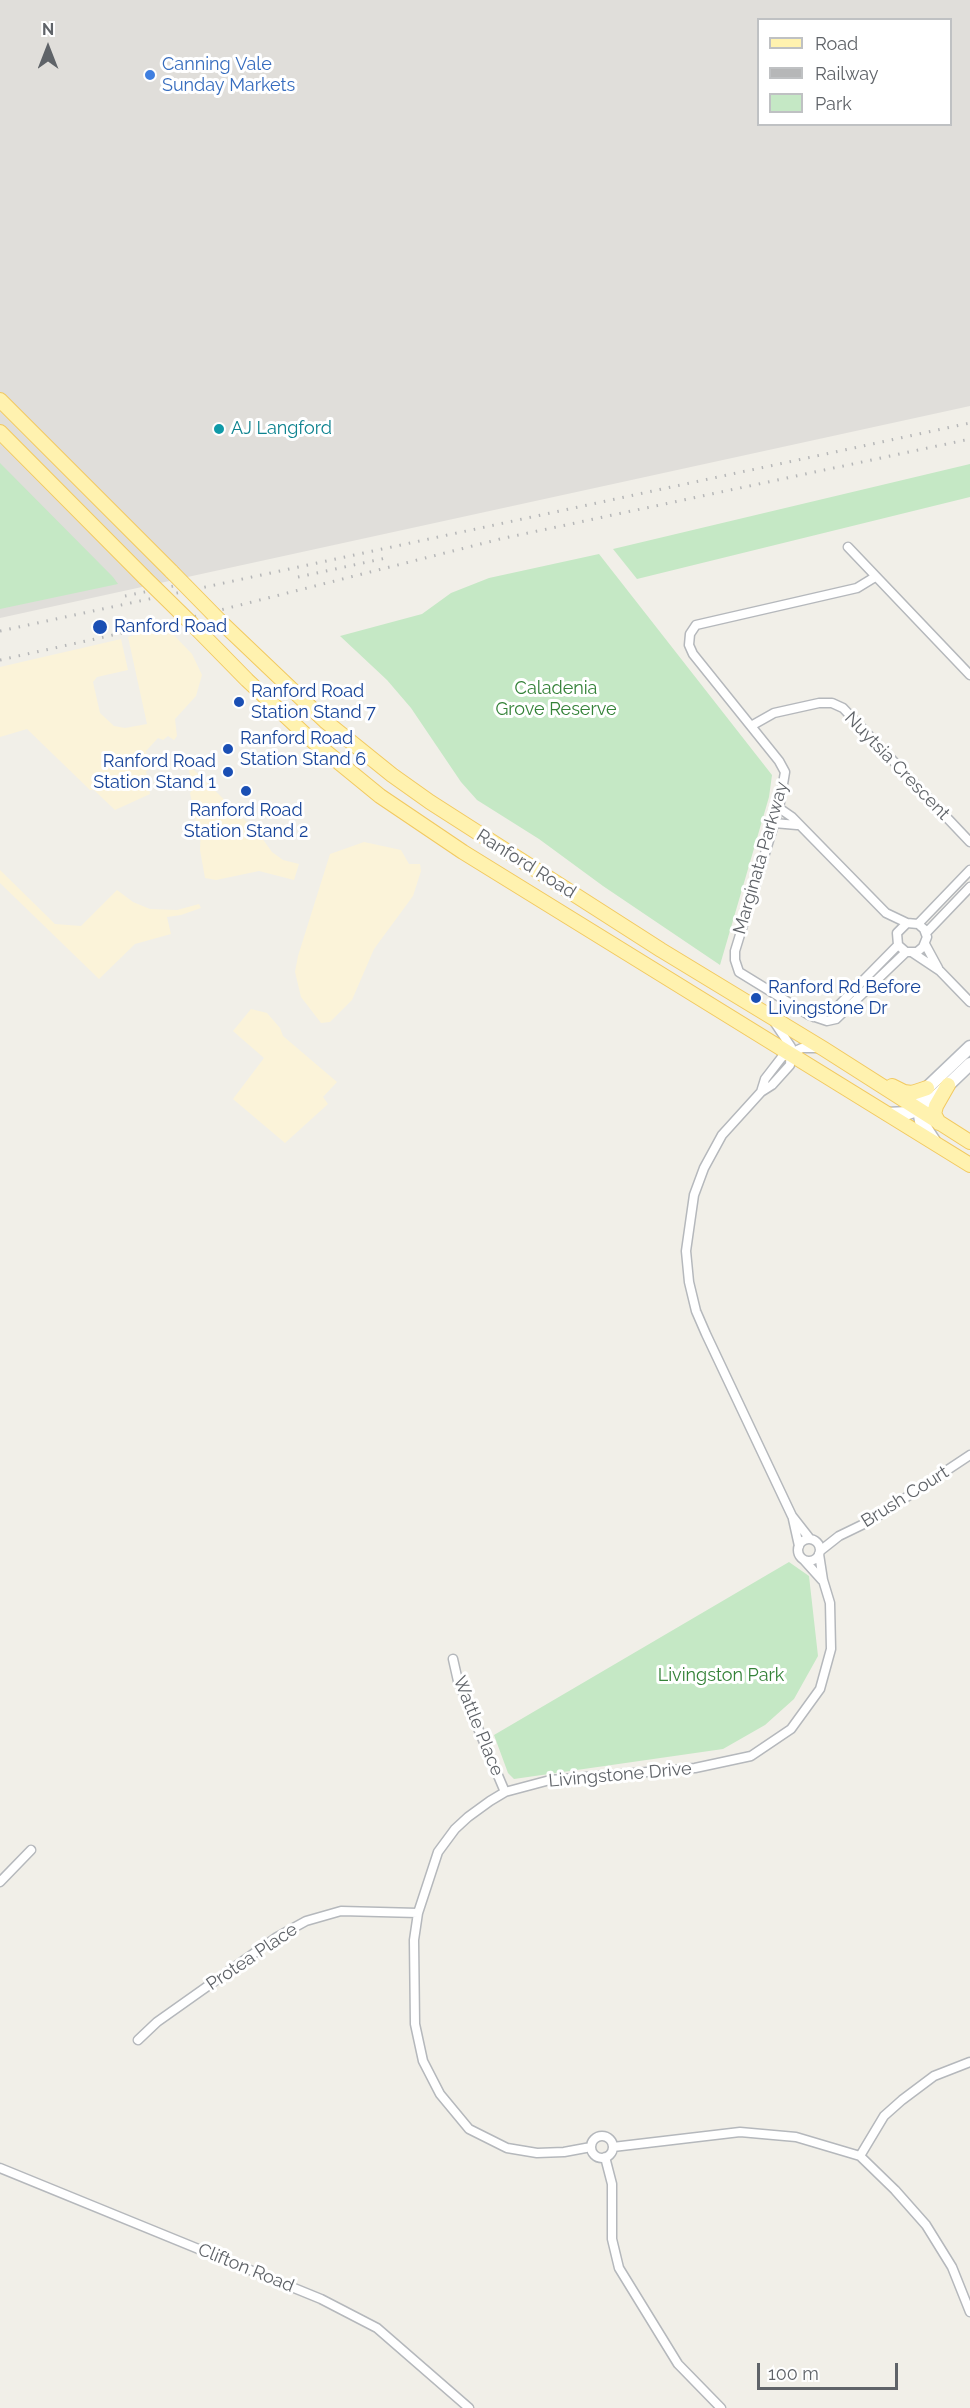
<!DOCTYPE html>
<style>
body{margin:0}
#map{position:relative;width:970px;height:2408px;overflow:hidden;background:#f1efe8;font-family:Raleway,sans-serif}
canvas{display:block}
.legend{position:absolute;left:757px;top:18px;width:195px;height:108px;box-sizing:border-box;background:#fff;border:2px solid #bfc1c3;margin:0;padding:8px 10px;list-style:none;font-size:18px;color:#5f6368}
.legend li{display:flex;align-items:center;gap:12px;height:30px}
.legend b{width:30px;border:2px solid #bfc1c3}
.north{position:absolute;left:18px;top:18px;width:60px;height:60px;-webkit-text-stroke:4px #fff;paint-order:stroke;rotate:0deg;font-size:16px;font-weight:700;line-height:24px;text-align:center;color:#5f6368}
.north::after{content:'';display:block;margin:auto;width:21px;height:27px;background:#5f6368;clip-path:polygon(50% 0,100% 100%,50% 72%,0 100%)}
.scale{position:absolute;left:757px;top:2363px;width:141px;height:27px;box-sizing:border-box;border:3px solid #5f6368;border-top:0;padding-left:8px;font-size:18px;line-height:21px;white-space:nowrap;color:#5f6368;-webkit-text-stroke:4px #fff;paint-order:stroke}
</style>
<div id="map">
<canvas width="970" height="2408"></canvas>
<ul class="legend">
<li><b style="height:8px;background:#fff2af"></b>Road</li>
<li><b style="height:8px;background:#b6b7b8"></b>Railway</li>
<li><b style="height:16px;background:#c5e8c5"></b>Park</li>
</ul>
<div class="north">N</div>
<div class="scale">100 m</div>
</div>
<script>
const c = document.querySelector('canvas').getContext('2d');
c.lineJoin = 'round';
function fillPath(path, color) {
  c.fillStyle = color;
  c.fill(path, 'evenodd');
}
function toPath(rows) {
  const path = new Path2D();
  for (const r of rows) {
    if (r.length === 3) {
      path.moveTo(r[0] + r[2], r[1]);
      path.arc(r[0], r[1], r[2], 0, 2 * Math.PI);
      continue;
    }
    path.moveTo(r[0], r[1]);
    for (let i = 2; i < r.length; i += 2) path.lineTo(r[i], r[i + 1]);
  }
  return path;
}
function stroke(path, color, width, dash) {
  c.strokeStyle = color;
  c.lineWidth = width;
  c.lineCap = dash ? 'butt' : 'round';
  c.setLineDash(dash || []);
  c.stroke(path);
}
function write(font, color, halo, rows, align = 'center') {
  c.font = font + ' Raleway,sans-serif';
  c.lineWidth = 6;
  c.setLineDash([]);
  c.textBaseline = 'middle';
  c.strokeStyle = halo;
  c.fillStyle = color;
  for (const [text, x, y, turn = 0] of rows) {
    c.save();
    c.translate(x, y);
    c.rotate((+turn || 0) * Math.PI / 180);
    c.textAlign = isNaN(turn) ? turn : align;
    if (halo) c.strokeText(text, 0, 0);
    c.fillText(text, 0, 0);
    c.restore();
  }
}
fillPath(toPath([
 [0,0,970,0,970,406,0,618],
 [758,20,950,20,950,124,758,124]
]), '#e0deda');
fillPath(toPath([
 [0,463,113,577,118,584,0,609],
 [970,464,970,497,637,579,613,549],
 [599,554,772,775,769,797,720,965,603,886,539,839,477,800,461,782,411,708,387,680,340,636,422,614,451,593,489,578],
 [789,1562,809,1576,818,1656,794,1699,765,1725,723,1749,514,1779,508,1773,494,1735]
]), '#c5e8c5');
fillPath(toPath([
 [166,627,192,654,202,675,196,696,175,719,177,736,174,740,168,736,163,740,158,738,146,751,150,769,146,771,150,794,115,810,94,790,90,790,27,729,0,737,0,667,121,639,128,670,97,677,93,682,100,713,114,726,125,728,147,724,128,637],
 [192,768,259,834,272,852,283,860,299,864,294,880,259,871,216,880,205,878,200,850,201,827,196,822,190,793,192,790,189,770],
 [364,842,401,850,409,864,420,864,421,871,413,896,374,949,352,1000,330,1022,321,1023,301,997,295,972,298,956,330,854],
 [0,870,55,924,81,926,117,890,133,902,150,909,177,910,199,904,201,908,181,915,167,917,171,934,135,944,99,979,0,883],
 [251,1009,267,1013,280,1028,283,1036,337,1082,323,1097,328,1104,285,1143,233,1099,264,1058,233,1031]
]), '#fbf3d9');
const street = toPath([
 [848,547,970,675],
 [875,577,857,588,696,625,690,634,689,645,693,654,779,761,785,772,779,808,735,951,735,960,739,972,809,1015,827,1021,836,1019,906,952,917,952,923,947,927,937,924,929,918,924,907,923,897,933,898,945,906,952],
 [751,726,774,713,819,703,832,703,843,708,970,842],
 [779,808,792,817,886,913,907,923],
 [774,823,797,825],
 [918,924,970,870],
 [926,933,970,887],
 [925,944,938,968],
 [913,953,940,971,970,1002],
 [814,1017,835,1009,898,945],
 [775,1023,791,1047,790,1065,772,1085,761,1092,722,1135,704,1168,694,1195,686,1251,689,1282,696,1311,706,1334,792,1516,810,1539],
 [761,1092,765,1079,782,1057,802,1048,819,1048],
 [793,1519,799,1546],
 [809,1550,11],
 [820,1551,839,1536,872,1520,970,1455],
 [804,1560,822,1580],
 [453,1659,458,1681,505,1792],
 [0,1882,31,1850],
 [138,2040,157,2022,277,1937,306,1921,341,1911,418,1913],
 [602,2147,11],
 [591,2147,564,2152,537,2153,507,2148,469,2129,440,2094,423,2061,415,2024,414,1940,418,1913,438,1852,455,1829,468,1817,490,1801,505,1792,550,1780,695,1768,751,1756,791,1729,820,1689,831,1649,830,1603,823,1580,819,1554],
 [613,2147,740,2132,796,2137,860,2156,895,2190,926,2225,952,2267,970,2312],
 [860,2156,884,2116,902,2100,934,2076,970,2062],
 [605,2157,612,2184,612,2239,619,2268,678,2364,721,2408],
 [0,2168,321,2299,377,2328,469,2408]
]);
const secondary = toPath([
 [887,1114,908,1113,925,1107,970,1064],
 [934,1141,921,1121,918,1104,927,1088,970,1047]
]);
const primary = toPath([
 [0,400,172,572],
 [0,432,145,578],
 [221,622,325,721,392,775,430,802,661,950,824,1049,970,1142],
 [195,627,247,680,309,738,380,796,463,852,970,1165],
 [892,1086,904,1092,912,1093,927,1088],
 [939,1123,934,1114,936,1106,948,1085]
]);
stroke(street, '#b5b8bc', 11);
stroke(secondary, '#b6babf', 15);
stroke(primary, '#f2c960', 16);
stroke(street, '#fff', 8);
stroke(secondary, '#fff', 12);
stroke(primary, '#fff2af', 14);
stroke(toPath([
 [298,577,386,558],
 [125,596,193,582],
 [0,631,970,423],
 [0,660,181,620,500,539,970,439]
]), '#b6b7b8', 3, [1.5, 8]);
const primaryBridge = toPath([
 [172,572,221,622],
 [145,578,195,627]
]);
stroke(primaryBridge, '#f2c960', 16, []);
stroke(primaryBridge, '#fff2af', 14);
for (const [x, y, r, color] of [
 [150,75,6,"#3f7fe0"],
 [219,429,6,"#0f9aa8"],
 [100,627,8,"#1a4fb4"],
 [239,702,6,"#1a4fb4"],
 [228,749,6,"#1a4fb4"],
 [228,772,6,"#1a4fb4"],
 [246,791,6,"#1a4fb4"],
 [756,998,6,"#1a4fb4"]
]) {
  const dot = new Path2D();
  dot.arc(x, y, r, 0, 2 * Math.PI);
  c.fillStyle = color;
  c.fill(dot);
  stroke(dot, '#fff', 2);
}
write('18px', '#366cbe', '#fff', [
 ["Canning Vale",162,65],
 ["Sunday Markets",162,86]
], 'left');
write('18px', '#0d838f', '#fff', [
 ["AJ Langford",231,429]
], 'left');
write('18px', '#164399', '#fff', [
 ["Ranford Road",114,627],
 ["Ranford Road",251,692],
 ["Station Stand 7",251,713],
 ["Ranford Road",240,739],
 ["Station Stand 6",240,760],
 ["Ranford Road",216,762,"right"],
 ["Station Stand 1",216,783,"right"],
 ["Ranford Road",246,811,"center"],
 ["Station Stand 2",246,832,"center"],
 ["Ranford Rd Before",768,988],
 ["Livingstone Dr",768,1009]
], 'left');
write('18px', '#348238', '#fff', [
 ["Caladenia",556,689],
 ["Grove Reserve",556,710],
 ["Livingston Park",721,1676]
]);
write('18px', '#5f6368', '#fff', [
 ["Nuytsia Crescent",897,766,46],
 ["Marginata Parkway",761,858,-74],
 ["Ranford Road",526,864,32],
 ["Brush Court",905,1497,-32],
 ["Wattle Place",478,1726,68],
 ["Livingstone Drive",620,1775,-5],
 ["Protea Place",252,1957,-34],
 ["Clifton Road",246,2268,22]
]);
</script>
